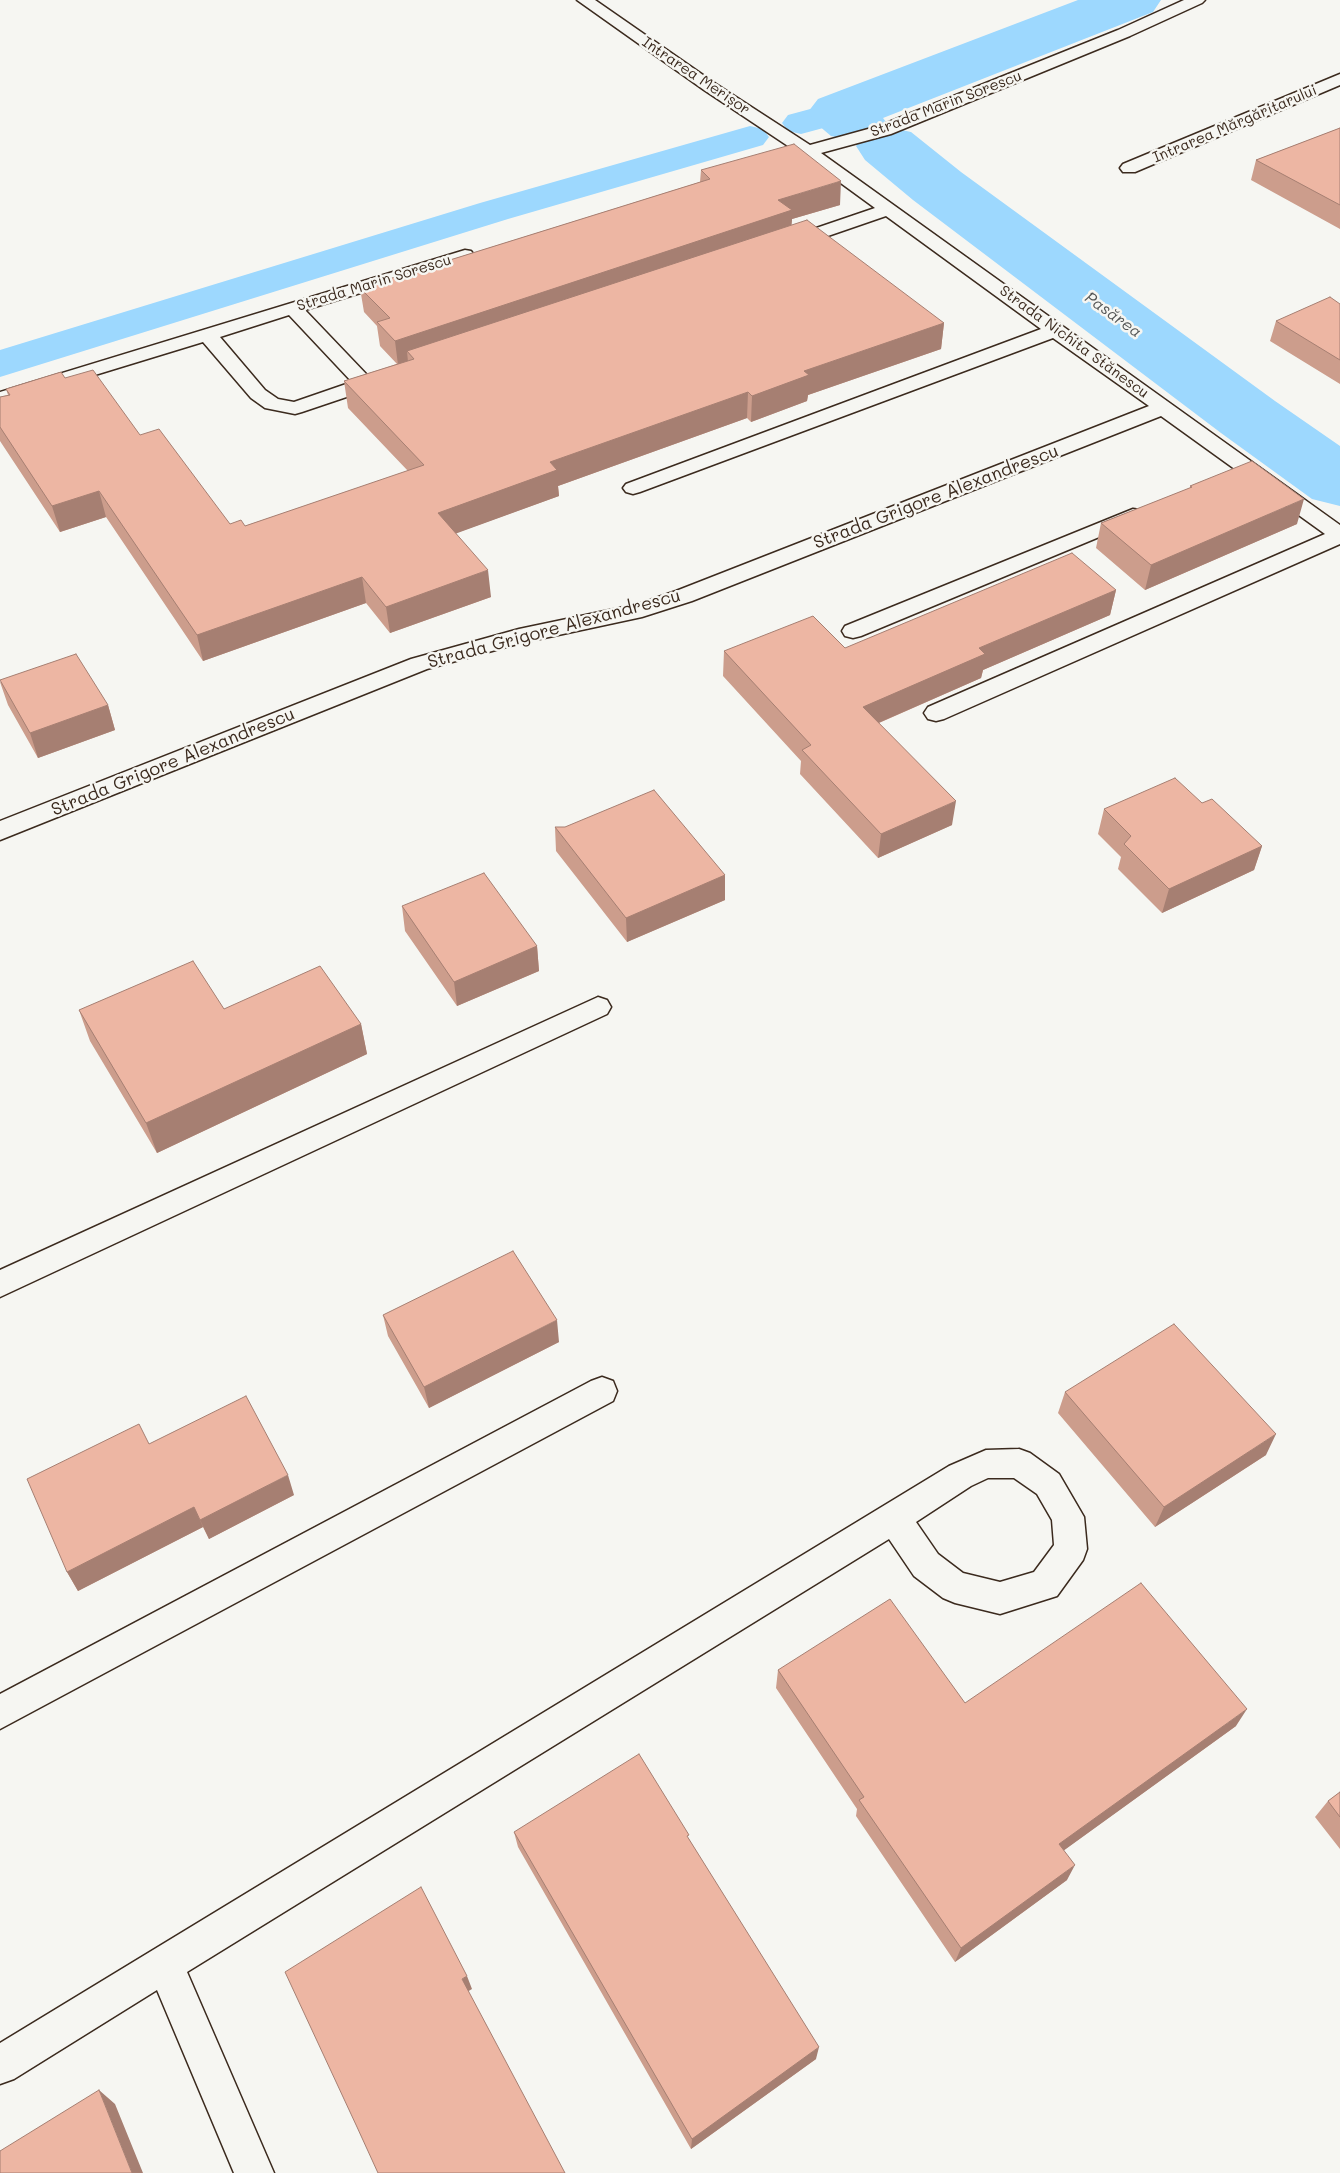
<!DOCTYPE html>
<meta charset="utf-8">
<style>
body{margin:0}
canvas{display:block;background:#f6f6f2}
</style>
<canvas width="1340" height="2173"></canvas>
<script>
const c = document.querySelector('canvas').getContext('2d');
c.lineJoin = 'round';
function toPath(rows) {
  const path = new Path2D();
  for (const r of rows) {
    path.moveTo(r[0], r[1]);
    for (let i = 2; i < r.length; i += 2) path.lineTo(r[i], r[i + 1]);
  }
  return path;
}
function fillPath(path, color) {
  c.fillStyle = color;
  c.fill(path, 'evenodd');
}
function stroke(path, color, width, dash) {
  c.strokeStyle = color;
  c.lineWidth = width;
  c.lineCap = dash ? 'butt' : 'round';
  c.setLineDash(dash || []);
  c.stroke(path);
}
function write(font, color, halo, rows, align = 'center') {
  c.font = font + ' Mali,sans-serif';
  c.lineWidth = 5;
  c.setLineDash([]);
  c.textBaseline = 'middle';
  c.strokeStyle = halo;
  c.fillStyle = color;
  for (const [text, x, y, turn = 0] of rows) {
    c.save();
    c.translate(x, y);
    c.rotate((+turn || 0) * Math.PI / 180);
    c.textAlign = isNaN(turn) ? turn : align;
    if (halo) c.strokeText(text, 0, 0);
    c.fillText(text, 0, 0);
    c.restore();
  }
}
fillPath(toPath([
 [840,101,853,104,859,112,853,120,801,134,788,131,782,123,788,115,840,101],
 [750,126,763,129,769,137,763,145,508,219,0,377,0,350,480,203,750,126]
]), '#9dd8fe');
fillPath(toPath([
 [1078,0,1161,0,1153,12,883,118,886,122,882,128,888,127,911,132,961,172,1275,401,1340,446,1340,506,1312,499,1221,433,913,200,865,160,856,146,860,140,854,141,831,136,818,125,808,112,818,99,1078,0]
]), '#9dd8fe');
const minor = toPath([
 [577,0,595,0,716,84,810,145,879,126,1118,30,1184,0,1205,0,1202,3,1130,36,891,134,821,153,1340,525,1340,544,944,719,936,721,928,719,924,713,928,707,1325,534,1161,416,692,601,642,617,521,643,427,669,0,840,0,821,411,659,519,629,638,604,676,591,1149,406,1053,338,640,492,633,494,626,492,623,488,626,484,1041,329,886,216,793,248,787,249,781,248,778,244,781,240,875,208,805,157,769,167,763,166,760,162,763,158,794,150,704,90,577,0],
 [1340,74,1340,85,1135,172,1123,172,1120,168,1123,164,1340,74],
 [465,250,471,251,474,255,471,259,305,310,369,377,381,373,388,375,391,379,388,383,302,412,295,414,265,408,251,398,203,342,0,404,0,392,465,250],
 [289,315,352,382,294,402,278,399,265,390,220,337,289,315],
 [1133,509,1140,510,1144,515,1140,520,861,636,853,638,845,636,842,631,845,626,1133,509],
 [598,997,607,1000,611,1007,607,1014,0,1297,0,1270,598,997],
 [602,1377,613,1381,617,1391,613,1401,0,1729,0,1694,591,1381,602,1377],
 [1019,1449,1030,1453,1059,1474,1084,1517,1087,1549,1083,1560,1057,1596,1000,1614,955,1603,943,1598,914,1576,889,1539,187,1972,274,2173,234,2173,157,1990,14,2079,0,2084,0,2043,949,1466,986,1450,1019,1449],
 [988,1478,1014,1478,1037,1494,1052,1520,1054,1545,1034,1572,1000,1582,963,1573,938,1554,916,1522,971,1486,988,1478]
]);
stroke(minor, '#3b2a1e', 3);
fillPath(minor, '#f6f6f2');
fillPath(toPath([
 [1340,128,1340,229,1251,180,1256,160],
 [701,170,840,205,792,219,791,225,944,323,941,349,808,395,807,401,751,422,747,418,558,486,559,496,456,533,491,597,390,633,366,603,203,661,106,517,60,532,0,441,0,397,8,395,6,389,65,378,140,435,230,524,245,526,408,471,348,408,344,381,397,364,380,346,377,326,364,312,360,288,700,182],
 [1340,304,1340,384,1270,341,1276,321],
 [1190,486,1297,524,1145,590,1096,548,1101,523,1190,488],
 [1116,590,1110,615,983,670,981,678,879,723,952,825,878,858,800,774,801,761,723,676,724,651,845,648],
 [0,682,108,705,115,730,38,758,8,705],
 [1202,803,1262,846,1254,870,1162,913,1118,869,1121,857,1098,834,1104,809],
 [555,827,725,875,725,900,627,942,556,851],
 [402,906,537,946,539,971,457,1006,405,931],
 [79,1010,361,1024,367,1054,157,1153,90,1041],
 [383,1315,559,1342,429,1408,388,1336],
 [1065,1392,1266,1455,1155,1527,1058,1413],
 [149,1444,294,1495,209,1539,203,1527,78,1591,67,1572],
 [778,1670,965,1703,1236,1726,1064,1850,1067,1880,955,1962,856,1816,857,1809,776,1688],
 [1340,1792,1340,1849,1315,1817,1328,1801],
 [514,1832,689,1839,816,2059,691,2149,518,1847]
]), '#cc9d8c');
fillPath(toPath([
 [841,181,840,205,792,219,791,234,414,359,407,351,408,362,398,365,395,341,778,200],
 [944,323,941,349,808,395,807,401,751,422,752,396,804,371],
 [748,392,747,418,558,486,559,496,441,539,438,513,550,462],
 [99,491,106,517,60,532,52,506],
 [1304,499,1297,524,1145,590,1151,565],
 [488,570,491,597,390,633,386,607],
 [362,577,366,603,203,661,197,635],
 [1116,590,1110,615,983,670,981,678,860,731,863,707,979,648],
 [108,705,115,730,38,758,30,733],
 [956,801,952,825,878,858,881,834],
 [1262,846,1254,870,1162,913,1169,889],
 [725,875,725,900,627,942,626,918],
 [537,946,539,971,457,1006,454,982],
 [361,1024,367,1054,157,1153,146,1123],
 [557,1320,559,1342,429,1408,424,1387],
 [1276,1434,1266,1455,1155,1527,1164,1507],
 [288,1475,294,1495,209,1539,200,1520],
 [194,1507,203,1527,78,1591,67,1572],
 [1247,1709,1236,1726,1052,1859,1059,1844],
 [1075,1865,1067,1880,955,1962,961,1948],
 [467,1976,472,1989,467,1992,462,1979],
 [819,2047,816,2059,691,2149,692,2139],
 [99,2090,115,2104,143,2173,132,2173]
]), '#a67f72');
const building = toPath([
 [1340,128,1340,205,1256,160,1340,128],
 [794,144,841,181,778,200,792,210,395,341,377,322,390,318,360,288,710,179,701,170,794,144],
 [807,220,944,323,804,371,809,375,752,396,748,392,550,462,557,470,438,513,488,570,386,607,362,577,197,635,99,491,52,506,0,427,0,397,10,395,6,389,61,372,65,378,93,370,140,435,159,429,230,524,241,520,245,526,424,465,344,381,414,359,407,351,807,220],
 [1330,297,1340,304,1340,360,1276,321,1330,297],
 [1252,461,1304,499,1151,565,1101,523,1192,487,1190,486,1252,461],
 [1072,553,1116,590,979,648,985,654,863,707,956,801,881,834,802,750,811,745,724,651,813,616,845,648,1072,553],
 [76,654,108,705,30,733,0,680,76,654],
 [1175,778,1202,803,1212,799,1262,846,1169,889,1124,844,1131,836,1104,809,1175,778],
 [654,790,725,875,626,918,555,827,565,827,654,790],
 [484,873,537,946,454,982,402,906,484,873],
 [193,961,224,1009,320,966,361,1024,146,1123,79,1010,193,961],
 [513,1251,557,1320,424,1387,383,1315,513,1251],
 [1174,1324,1276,1434,1164,1507,1065,1392,1174,1324],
 [246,1396,288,1475,200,1520,194,1507,67,1572,27,1479,139,1424,149,1444,246,1396],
 [1141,1583,1247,1709,1059,1844,1075,1865,961,1948,859,1800,864,1797,778,1670,890,1599,965,1703,1141,1583],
 [639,1754,689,1835,687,1836,819,2047,692,2139,514,1832,639,1754],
 [1340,1792,1340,1817,1328,1801,1340,1792],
 [421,1887,467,1976,462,1979,565,2173,378,2173,357,2127,285,1972,421,1887],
 [99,2090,132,2173,0,2173,0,2151,99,2090]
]);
fillPath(building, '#edb6a3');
stroke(building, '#a67f72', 1);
write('15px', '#3b2a1e', '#f6f6f2', [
 ["Intrarea Merișor",696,76,34],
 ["Strada Marin Sorescu",946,104,-21],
 ["Intrarea Mărgăritarului",1235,124,-23],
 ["Strada Marin Sorescu",374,283,-17],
 ["Strada Nichita Stănescu",1074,342,36]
]);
write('italic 16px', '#545656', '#f6f6f2', [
 ["Pasărea",1113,315,36]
]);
write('18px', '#3b2a1e', '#f6f6f2', [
 ["Strada Grigore Alexandrescu",936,497,-21],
 ["Strada Grigore Alexandrescu",554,629,-15],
 ["Strada Grigore Alexandrescu",173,762,-22]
]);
</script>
